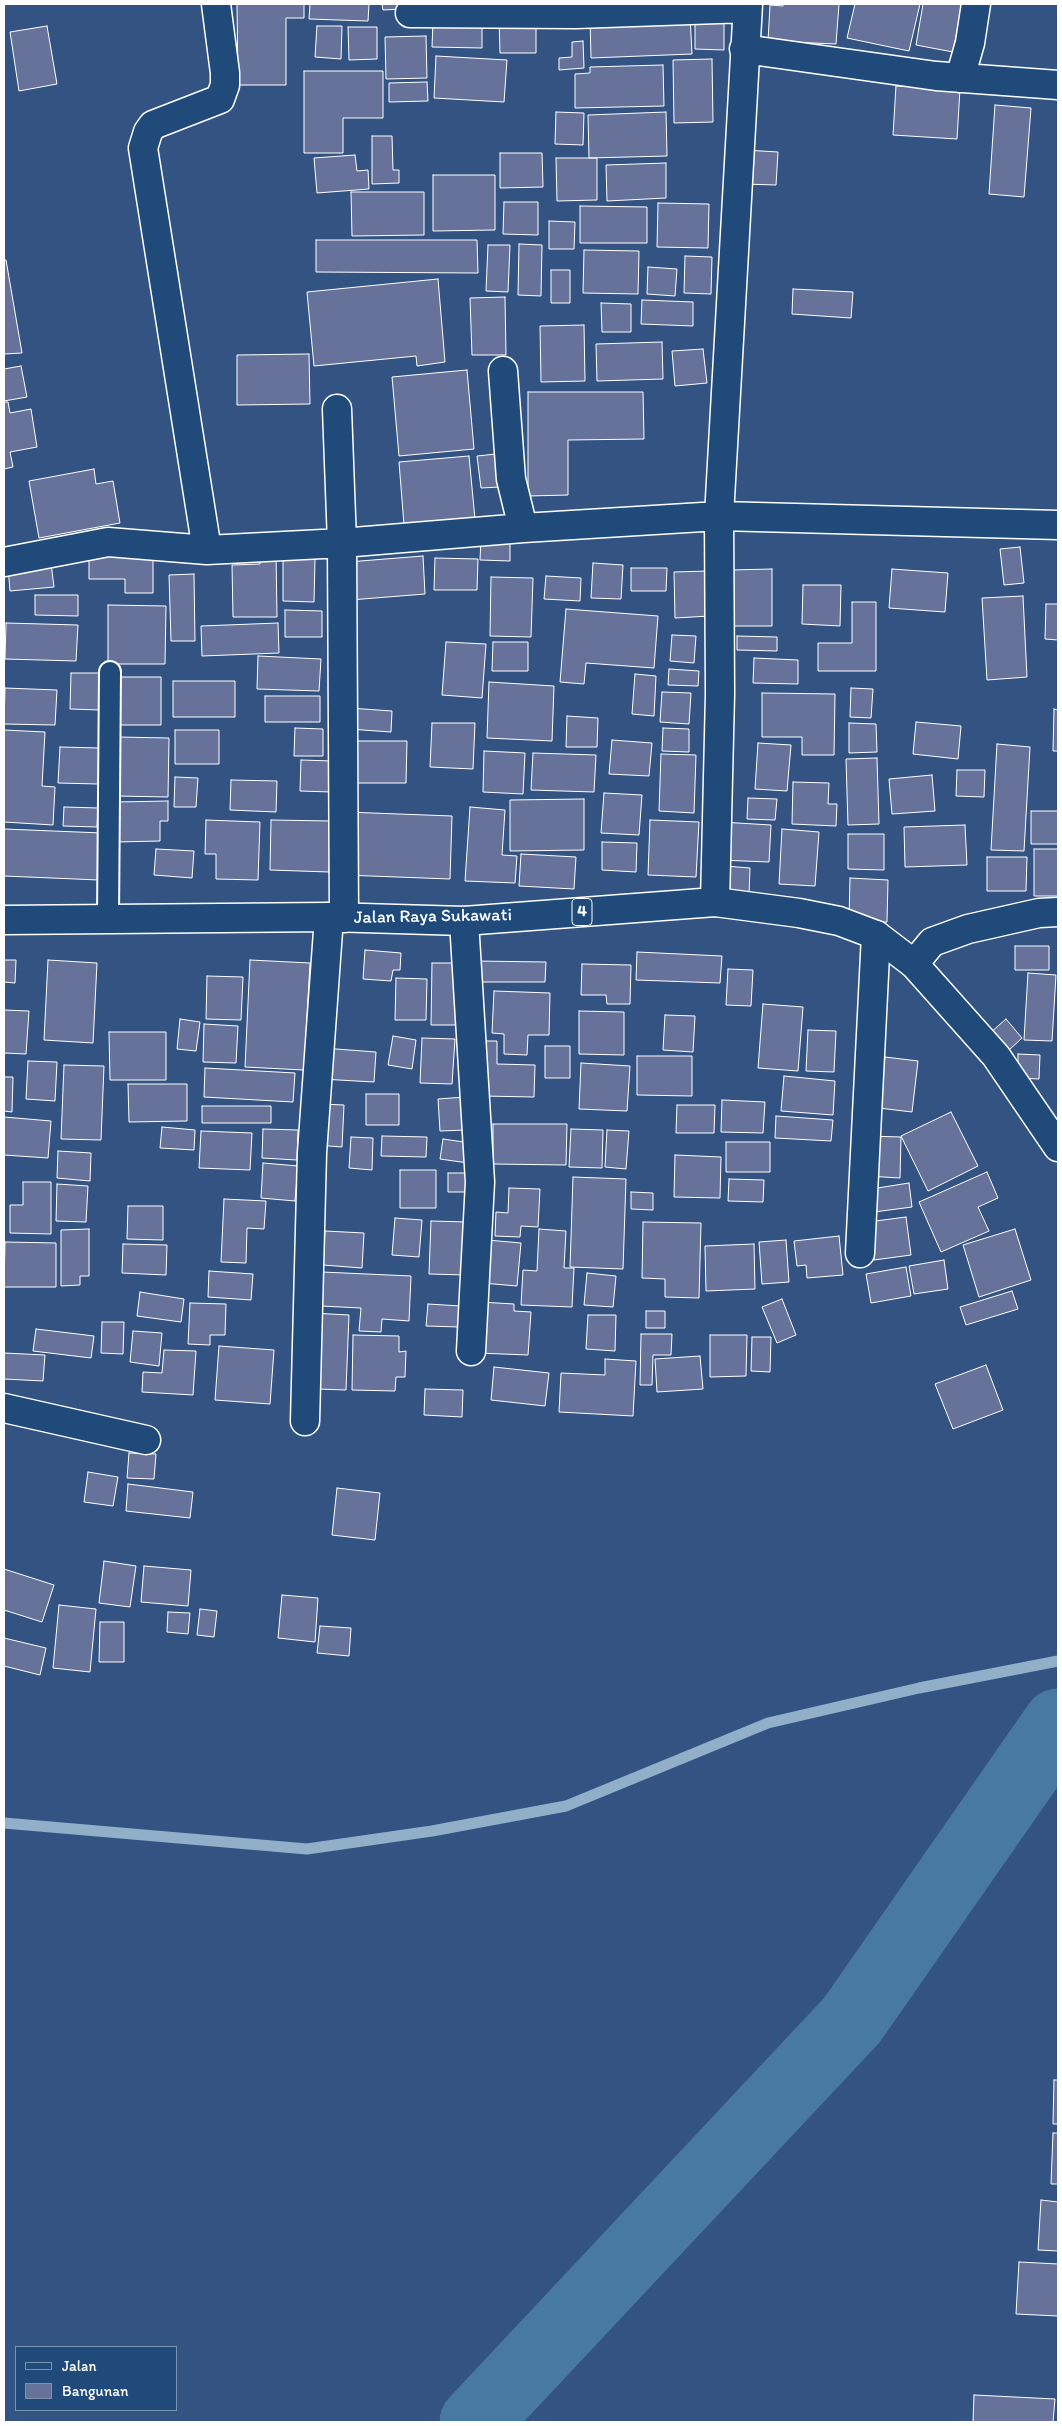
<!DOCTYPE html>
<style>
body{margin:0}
#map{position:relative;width:1062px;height:2426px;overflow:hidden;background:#335482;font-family:Itim,sans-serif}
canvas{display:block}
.frame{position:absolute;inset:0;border:5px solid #fff;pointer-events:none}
.legend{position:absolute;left:15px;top:2346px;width:162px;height:65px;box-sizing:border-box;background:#1f4a7a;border:1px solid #7992af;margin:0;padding:6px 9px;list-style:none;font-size:15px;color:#fff}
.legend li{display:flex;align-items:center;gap:10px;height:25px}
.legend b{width:25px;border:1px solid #7992af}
</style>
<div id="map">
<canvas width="1062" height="2426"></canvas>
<div class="frame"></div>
<ul class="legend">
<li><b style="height:6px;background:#1f4a7a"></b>Jalan</li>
<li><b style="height:14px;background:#67729a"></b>Bangunan</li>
</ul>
</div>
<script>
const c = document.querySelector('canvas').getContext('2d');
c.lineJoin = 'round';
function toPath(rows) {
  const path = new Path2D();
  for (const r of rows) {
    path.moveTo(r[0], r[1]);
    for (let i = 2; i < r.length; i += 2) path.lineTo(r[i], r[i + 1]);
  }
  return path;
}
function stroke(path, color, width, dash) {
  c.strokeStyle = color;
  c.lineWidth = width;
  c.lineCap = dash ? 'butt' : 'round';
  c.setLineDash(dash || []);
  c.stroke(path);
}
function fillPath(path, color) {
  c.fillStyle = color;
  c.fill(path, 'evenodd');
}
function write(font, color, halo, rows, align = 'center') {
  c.font = font + ' Itim,sans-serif';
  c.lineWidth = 4;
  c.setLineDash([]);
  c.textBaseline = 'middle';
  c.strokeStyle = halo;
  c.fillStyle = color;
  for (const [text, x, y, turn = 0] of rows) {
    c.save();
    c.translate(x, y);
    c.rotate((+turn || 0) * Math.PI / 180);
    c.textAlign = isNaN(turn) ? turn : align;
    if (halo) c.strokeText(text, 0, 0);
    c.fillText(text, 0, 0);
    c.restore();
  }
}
stroke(toPath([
 [4,1823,307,1849,432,1831,566,1806,768,1723,919,1688,1058,1661]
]), '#91afc8', 11);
stroke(toPath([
 [475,2422,852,2020,1058,1724]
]), '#4779a4', 71);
const building = toPath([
 [237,4,304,4,304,18,286,18,286,85,238,85,237,4],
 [310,4,369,4,368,21,309,19,310,4],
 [382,4,457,4,457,6,383,10,382,4],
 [783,4,839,4,836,44,768,41,770,5,783,6,783,4],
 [855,4,920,4,909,51,847,38,855,4],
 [923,4,962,4,953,52,916,45,923,4],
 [690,15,692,54,591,58,590,19,690,15],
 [695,15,724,15,724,50,695,49,695,15],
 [499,19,536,19,536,53,500,53,499,19],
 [433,21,482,23,482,48,432,47,433,21],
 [47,26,57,84,19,91,10,32,47,26],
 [317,26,342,26,341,59,315,57,317,26],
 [348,27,377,27,377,59,349,60,348,27],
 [426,36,427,78,386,79,385,37,426,36],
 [583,41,584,68,559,70,559,58,572,57,572,42,583,41],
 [436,56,507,60,504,102,434,98,436,56],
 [712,59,713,122,674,123,673,60,712,59],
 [663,65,664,106,575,108,575,74,590,73,590,67,663,65],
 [304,71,383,71,383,118,343,118,343,153,304,153,304,71],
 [427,82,428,101,389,102,389,83,427,82],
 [896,86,960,89,957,139,893,135,896,86],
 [995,105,1031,108,1024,197,989,194,995,105],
 [556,112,584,113,583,145,555,144,556,112],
 [666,112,667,156,589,158,588,115,666,112],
 [372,136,392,136,393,170,399,170,399,183,372,184,372,136],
 [745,150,778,152,776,185,743,184,745,150],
 [500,153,542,153,543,187,500,188,500,153],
 [355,155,357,171,368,170,369,189,317,193,314,158,355,155],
 [556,158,597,158,597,200,557,201,556,158],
 [666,163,666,198,607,201,606,165,666,163],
 [433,175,495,175,495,230,433,231,433,175],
 [351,192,424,192,424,235,352,236,351,192],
 [504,202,538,202,538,235,503,234,504,202],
 [658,203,709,204,708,248,657,247,658,203],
 [580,206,647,207,647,243,580,243,580,206],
 [549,221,575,222,574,249,549,249,549,221],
 [316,240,477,240,478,273,316,272,316,240],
 [519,244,542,245,541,296,518,295,519,244],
 [488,245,510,245,508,292,486,291,488,245],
 [584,250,639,251,638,294,583,293,584,250],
 [685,256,712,257,711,294,684,293,685,256],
 [4,260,6,260,22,353,4,354,4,260],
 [648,267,677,269,675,296,647,294,648,267],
 [551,270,570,270,570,303,551,303,551,270],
 [438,279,445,362,417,366,416,356,314,366,307,292,438,279],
 [793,289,853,292,851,318,792,314,793,289],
 [505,297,506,355,472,355,470,298,505,297],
 [642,300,693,302,693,326,641,324,642,300],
 [601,303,631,304,631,332,602,332,601,303],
 [584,325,585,381,541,382,540,326,584,325],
 [662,342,663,379,597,381,596,344,662,342],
 [703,349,707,383,675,386,672,351,703,349],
 [309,354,310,404,237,405,237,355,309,354],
 [21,366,27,397,4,401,4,369,21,366],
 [467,370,474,449,399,456,392,377,467,370],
 [528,392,643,392,644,439,568,440,568,495,528,496,528,392],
 [4,402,8,402,10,413,31,409,37,447,10,452,13,467,4,469,4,402],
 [496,454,500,487,481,488,477,456,496,454],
 [469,456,475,519,404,525,399,462,469,456],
 [94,469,96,484,113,481,120,523,39,538,29,481,94,469],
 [481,538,510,539,510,561,480,560,481,538],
 [1020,547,1024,583,1004,585,1000,549,1020,547],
 [260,553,276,553,277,617,233,617,232,565,260,564,260,553],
 [89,554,153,554,153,593,125,593,125,579,89,579,89,554],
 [423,556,425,594,350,600,348,562,423,556],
 [283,558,315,559,314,602,283,601,283,558],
 [435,558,478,559,477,590,434,590,435,558],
 [51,563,54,587,10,591,8,567,51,563],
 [593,563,623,565,621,599,591,598,593,563],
 [631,568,667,568,666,591,631,591,631,568],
 [772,569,772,626,731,626,731,570,772,569],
 [892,569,948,573,945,612,889,608,892,569],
 [708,571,710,616,675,618,674,572,708,571],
 [194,574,195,641,171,641,169,575,194,574],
 [546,576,581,578,580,601,544,599,546,576],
 [491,577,533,578,531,637,490,636,491,577],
 [803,585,841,585,840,626,802,624,803,585],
 [35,595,78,595,78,616,35,615,35,595],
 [1023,596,1027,677,987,680,982,598,1023,596],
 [852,602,876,602,876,671,818,671,818,643,852,643,852,602],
 [1046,604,1058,604,1058,640,1045,639,1046,604],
 [108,605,166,606,165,664,108,664,108,605],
 [566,609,658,616,654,668,586,663,584,684,560,682,566,609],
 [285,610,322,611,322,637,285,637,285,610],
 [6,623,78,625,76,661,5,659,6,623],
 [278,623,279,653,202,656,201,626,278,623],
 [672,635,696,636,694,663,670,661,672,635],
 [737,636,777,637,777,651,737,650,737,636],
 [446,642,486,644,482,698,442,695,446,642],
 [493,642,528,642,528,671,492,671,493,642],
 [258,656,321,659,319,691,257,689,258,656],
 [754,658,798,660,798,684,753,683,754,658],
 [669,669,699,671,698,686,668,685,669,669],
 [71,673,101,673,100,710,70,709,71,673],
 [635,674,656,676,654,716,632,714,635,674],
 [116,677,161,677,161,725,116,725,116,677],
 [173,681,235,681,235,717,173,717,173,681],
 [489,682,554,686,552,741,487,738,489,682],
 [5,688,57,690,55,725,4,724,5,688],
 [851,688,873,689,871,718,850,717,851,688],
 [662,692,691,693,689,724,660,722,662,692],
 [762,693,835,694,834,755,802,755,802,737,762,737,762,693],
 [265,696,320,696,320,722,265,722,265,696],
 [349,708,392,711,391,732,348,729,349,708],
 [1054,709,1058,710,1058,751,1053,751,1054,709],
 [567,716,598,718,597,747,566,747,567,716],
 [916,722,961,726,958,759,913,754,916,722],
 [432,723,475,723,473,769,430,767,432,723],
 [849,723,876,724,877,752,849,753,849,723],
 [295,728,323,729,323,756,294,756,295,728],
 [663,728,689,729,689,752,662,751,663,728],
 [4,730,45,732,42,786,55,787,53,825,4,822,4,730],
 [175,730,219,730,219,764,175,764,175,730],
 [118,737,169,738,168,797,117,796,118,737],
 [612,740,652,743,649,776,609,774,612,740],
 [348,741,407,741,406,783,348,783,348,741],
 [758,743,791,745,787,791,755,789,758,743],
 [997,744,1030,747,1024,851,991,850,997,744],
 [60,747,99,748,98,784,58,783,60,747],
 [484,751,525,753,523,794,483,792,484,751],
 [533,753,596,755,594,792,531,790,533,753],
 [661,754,696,755,694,813,659,811,661,754],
 [877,758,879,824,848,825,846,759,877,758],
 [301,760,332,761,331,792,300,791,301,760],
 [957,770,985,770,984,797,956,796,957,770],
 [932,775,935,811,892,814,889,779,932,775],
 [175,777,198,778,196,807,174,807,175,777],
 [231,780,277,781,276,812,230,810,231,780],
 [793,782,829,783,828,804,837,804,836,826,792,824,793,782],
 [604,793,642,795,639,835,601,833,604,793],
 [748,798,777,799,775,820,747,819,748,798],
 [584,799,584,850,510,851,510,800,584,799],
 [168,801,168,821,160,821,160,841,116,842,116,802,168,801],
 [64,807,98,808,97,827,63,826,64,807],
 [470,807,505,810,502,855,517,856,515,883,465,881,470,807],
 [1031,811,1058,811,1058,844,1031,844,1031,811],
 [346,812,452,816,450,879,344,875,346,812],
 [206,820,260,822,258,880,216,879,216,854,205,854,206,820],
 [271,820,331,821,329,872,270,870,271,820],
 [650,820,699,822,696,877,648,875,650,820],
 [721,822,771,825,769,862,719,860,721,822],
 [965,825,967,865,905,867,904,827,965,825],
 [4,829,102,833,99,880,4,876,4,829],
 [782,829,819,832,815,886,779,884,782,829],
 [848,834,884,834,884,870,848,869,848,834],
 [602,842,637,843,636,872,602,870,602,842],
 [156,849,194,851,192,878,154,875,156,849],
 [1034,849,1058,849,1058,896,1034,896,1034,849],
 [521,854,576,857,574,889,519,886,521,854],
 [987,857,1027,857,1026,891,987,891,987,857],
 [725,866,750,868,749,895,724,894,725,866],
 [850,878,888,880,887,922,849,921,850,878],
 [1015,946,1049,946,1049,970,1015,970,1015,946],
 [365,950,401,953,400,970,393,970,391,981,363,979,365,950],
 [637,952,722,956,720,983,636,980,637,952],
 [4,960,16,960,15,983,4,982,4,960],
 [48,960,97,963,93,1043,44,1040,48,960],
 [250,960,310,963,304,1070,245,1067,250,960],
 [475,961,546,962,545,982,475,982,475,961],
 [432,963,459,963,457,1025,431,1025,432,963],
 [582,964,631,965,630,1004,607,1004,606,995,581,995,582,964],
 [728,969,753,970,751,1006,726,1005,728,969],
 [1028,973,1056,975,1052,1041,1024,1040,1028,973],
 [207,976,243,977,241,1020,206,1019,207,976],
 [396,978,427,979,426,1020,395,1020,396,978],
 [494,991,550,993,549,1035,528,1035,527,1055,504,1054,504,1034,492,1033,494,991],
 [763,1004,803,1007,798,1071,758,1068,763,1004],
 [4,1010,29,1011,26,1054,4,1053,4,1010],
 [579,1011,624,1012,624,1055,579,1054,579,1011],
 [665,1015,695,1016,693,1052,663,1050,665,1015],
 [180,1019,200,1022,196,1051,177,1049,180,1019],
 [1006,1019,1022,1038,1007,1052,990,1033,1006,1019],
 [204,1024,238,1026,236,1063,203,1062,204,1024],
 [808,1030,836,1031,834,1072,806,1071,808,1030],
 [109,1032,166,1032,166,1080,110,1080,109,1032],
 [393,1036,416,1040,412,1069,388,1065,393,1036],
 [422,1038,455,1039,452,1084,420,1083,422,1038],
 [483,1041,497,1041,497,1064,535,1065,534,1097,482,1096,483,1041],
 [545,1046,570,1046,570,1078,545,1078,545,1046],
 [323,1048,376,1052,374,1082,321,1079,323,1048],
 [1018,1054,1040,1055,1039,1079,1018,1078,1018,1054],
 [637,1056,692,1056,692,1096,637,1095,637,1056],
 [885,1057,918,1061,912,1112,879,1108,885,1057],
 [28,1061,57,1062,55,1101,26,1099,28,1061],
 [581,1063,630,1066,627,1111,579,1109,581,1063],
 [64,1065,104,1066,101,1140,61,1139,64,1065],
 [205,1068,295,1073,293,1102,204,1097,205,1068],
 [784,1076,835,1081,833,1115,781,1111,784,1076],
 [4,1077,13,1077,12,1112,4,1111,4,1077],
 [128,1084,187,1084,187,1121,129,1122,128,1084],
 [366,1094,399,1094,399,1125,366,1125,366,1094],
 [465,1097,467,1130,440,1131,438,1099,465,1097],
 [722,1100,765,1102,763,1133,721,1132,722,1100],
 [320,1104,344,1105,342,1147,317,1145,320,1104],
 [677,1105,715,1105,714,1133,676,1133,677,1105],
 [202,1106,271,1106,271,1123,202,1123,202,1106],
 [951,1112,978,1166,928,1191,901,1136,951,1112],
 [776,1116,833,1120,831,1141,775,1138,776,1116],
 [4,1117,51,1121,48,1158,4,1155,4,1117],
 [493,1124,567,1124,566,1165,493,1164,493,1124],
 [162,1127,195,1130,194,1150,160,1148,162,1127],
 [263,1129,298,1130,297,1160,262,1158,263,1129],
 [571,1129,603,1130,602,1168,569,1167,571,1129],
 [607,1130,629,1131,626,1169,605,1167,607,1130],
 [201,1131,252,1133,250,1170,199,1168,201,1131],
 [382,1136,427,1137,426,1157,381,1156,382,1136],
 [868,1136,901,1137,900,1178,867,1176,868,1136],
 [351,1137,373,1138,372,1170,349,1168,351,1137],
 [443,1139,471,1143,468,1163,440,1159,443,1139],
 [726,1142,770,1142,770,1172,726,1172,726,1142],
 [58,1151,91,1153,90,1181,57,1178,58,1151],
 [675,1155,721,1157,720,1198,674,1197,675,1155],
 [263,1163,298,1166,295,1201,261,1198,263,1163],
 [400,1170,436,1170,436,1208,400,1208,400,1170],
 [987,1172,998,1198,978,1207,989,1231,941,1252,919,1202,987,1172],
 [448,1173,469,1173,469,1192,448,1192,448,1173],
 [573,1177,626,1179,623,1269,570,1267,573,1177],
 [729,1179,764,1180,763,1202,728,1201,729,1179],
 [23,1182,51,1182,51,1234,10,1233,10,1205,23,1205,23,1182],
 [909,1183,912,1207,874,1212,871,1189,909,1183],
 [57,1184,88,1186,86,1222,56,1221,57,1184],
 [509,1188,540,1189,538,1227,521,1226,520,1237,495,1236,496,1212,508,1213,509,1188],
 [631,1192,653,1193,653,1210,631,1209,631,1192],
 [224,1199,266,1201,264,1229,247,1228,246,1263,221,1262,224,1199],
 [128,1206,163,1206,163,1240,127,1239,128,1206],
 [906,1217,911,1255,874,1260,868,1222,906,1217],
 [395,1218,422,1220,419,1257,392,1255,395,1218],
 [431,1221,468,1222,466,1275,429,1274,431,1221],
 [643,1222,701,1223,699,1298,665,1297,665,1279,642,1278,643,1222],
 [89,1229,89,1276,80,1276,80,1285,61,1286,61,1230,89,1229],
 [539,1229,566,1231,564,1268,574,1268,572,1307,521,1305,523,1270,537,1271,539,1229],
 [1015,1229,1031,1280,979,1297,963,1245,1015,1229],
 [325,1231,364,1233,362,1268,323,1265,325,1231],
 [839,1236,843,1275,807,1278,806,1265,797,1266,794,1241,839,1236],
 [487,1240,521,1243,517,1286,482,1283,487,1240],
 [786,1240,789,1282,762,1284,759,1242,786,1240],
 [5,1242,56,1243,56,1287,4,1287,5,1242],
 [123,1244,167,1245,166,1275,122,1273,123,1244],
 [754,1244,755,1289,706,1291,705,1246,754,1244],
 [944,1260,948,1289,914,1294,909,1266,944,1260],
 [906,1267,911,1296,871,1303,866,1274,906,1267],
 [209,1271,253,1274,251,1300,208,1297,209,1271],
 [322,1272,411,1276,409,1321,382,1319,381,1332,359,1331,361,1308,321,1306,322,1272],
 [587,1273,616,1276,613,1307,584,1305,587,1273],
 [1012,1291,1018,1309,966,1325,960,1307,1012,1291],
 [140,1292,184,1299,181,1322,137,1316,140,1292],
 [782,1299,796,1335,777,1343,762,1307,782,1299],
 [480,1302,514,1304,514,1311,531,1312,528,1355,477,1353,480,1302],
 [190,1303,226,1304,225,1335,210,1335,210,1345,188,1344,190,1303],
 [428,1304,461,1306,460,1327,426,1326,428,1304],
 [646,1311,665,1311,665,1328,646,1328,646,1311],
 [311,1313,349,1315,346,1390,317,1389,311,1313],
 [588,1315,616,1315,615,1351,586,1349,588,1315],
 [102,1322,124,1322,123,1354,101,1353,102,1322],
 [36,1329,94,1336,91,1358,33,1351,36,1329],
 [133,1331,162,1333,159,1366,130,1362,133,1331],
 [641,1334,672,1334,671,1355,653,1355,652,1385,640,1385,641,1334],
 [353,1335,399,1336,399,1352,406,1351,405,1377,396,1377,395,1391,352,1390,353,1335],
 [710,1335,747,1335,746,1376,710,1377,710,1335],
 [752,1337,771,1337,770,1372,751,1371,752,1337],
 [219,1346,274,1350,270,1404,215,1400,219,1346],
 [164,1350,196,1351,193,1395,142,1392,143,1372,162,1373,164,1350],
 [4,1353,45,1355,43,1381,4,1379,4,1353],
 [700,1356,703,1389,657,1392,655,1359,700,1356],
 [605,1359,636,1361,633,1416,559,1412,561,1373,605,1375,605,1359],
 [986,1365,1003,1410,953,1429,935,1384,986,1365],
 [494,1367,549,1373,545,1406,491,1400,494,1367],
 [425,1389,463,1390,462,1417,424,1415,425,1389],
 [129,1453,156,1454,154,1479,127,1478,129,1453],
 [88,1472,118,1477,113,1506,84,1502,88,1472],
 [128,1484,193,1492,190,1518,126,1511,128,1484],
 [337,1488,380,1493,375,1540,332,1535,337,1488],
 [104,1561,136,1566,130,1607,99,1603,104,1561],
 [144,1566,191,1570,188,1606,141,1602,144,1566],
 [4,1569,54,1585,42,1622,4,1610,4,1569],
 [282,1595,318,1598,315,1642,278,1638,282,1595],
 [59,1605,96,1609,90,1672,53,1668,59,1605],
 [200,1609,217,1611,214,1637,197,1635,200,1609],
 [168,1612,190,1613,188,1634,167,1632,168,1612],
 [100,1622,124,1622,124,1662,99,1662,100,1622],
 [320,1626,351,1628,349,1656,317,1653,320,1626],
 [4,1638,46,1648,40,1675,4,1666,4,1638],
 [1054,2080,1058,2080,1058,2124,1053,2124,1054,2080],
 [1053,2133,1058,2133,1058,2184,1051,2184,1053,2133],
 [1041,2200,1058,2202,1058,2251,1038,2250,1041,2200],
 [1019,2262,1058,2264,1058,2316,1016,2314,1019,2262],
 [974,2395,1055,2399,1053,2422,973,2422,974,2395]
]);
fillPath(building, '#67729a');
stroke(building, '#fff', 1);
const service = toPath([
 [108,918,110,672]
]);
const minor = toPath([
 [410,13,576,14,747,8],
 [744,49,936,76,1058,85],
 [960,78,970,43,976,4],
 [503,371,511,479,523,528],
 [337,409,342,543,344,918],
 [207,550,143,148,148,132,153,125,220,99,225,85,225,73,216,4],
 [4,562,108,542,207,550,342,543,523,528,719,516,748,4],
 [715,902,720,694,719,516,1058,525],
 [464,921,480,1182,471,1351],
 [914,964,932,942,968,929,1039,913,1058,912],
 [860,1253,876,935],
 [4,1408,146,1440],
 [305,1421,312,1153,329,917]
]);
const trunk = toPath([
 [4,920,329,917,464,921,715,902,799,913,839,921,876,935,914,964,996,1056,1058,1147]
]);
stroke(service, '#fff', 24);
stroke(minor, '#fff', 31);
stroke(trunk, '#fff', 31);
stroke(service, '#1f4a7a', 20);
stroke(minor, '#1f4a7a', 28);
stroke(trunk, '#1f4a7a', 28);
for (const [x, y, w] of [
 [582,912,20]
]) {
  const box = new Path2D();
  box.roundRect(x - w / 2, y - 13.5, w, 27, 4);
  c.fillStyle = '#1f4a7a';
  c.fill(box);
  stroke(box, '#fff', 1);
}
write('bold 16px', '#fff', null, [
 ["4",582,912]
]);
write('18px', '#fff', '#1f4a7a', [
 ["Jalan Raya Sukawati",433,917,-1]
]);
</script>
